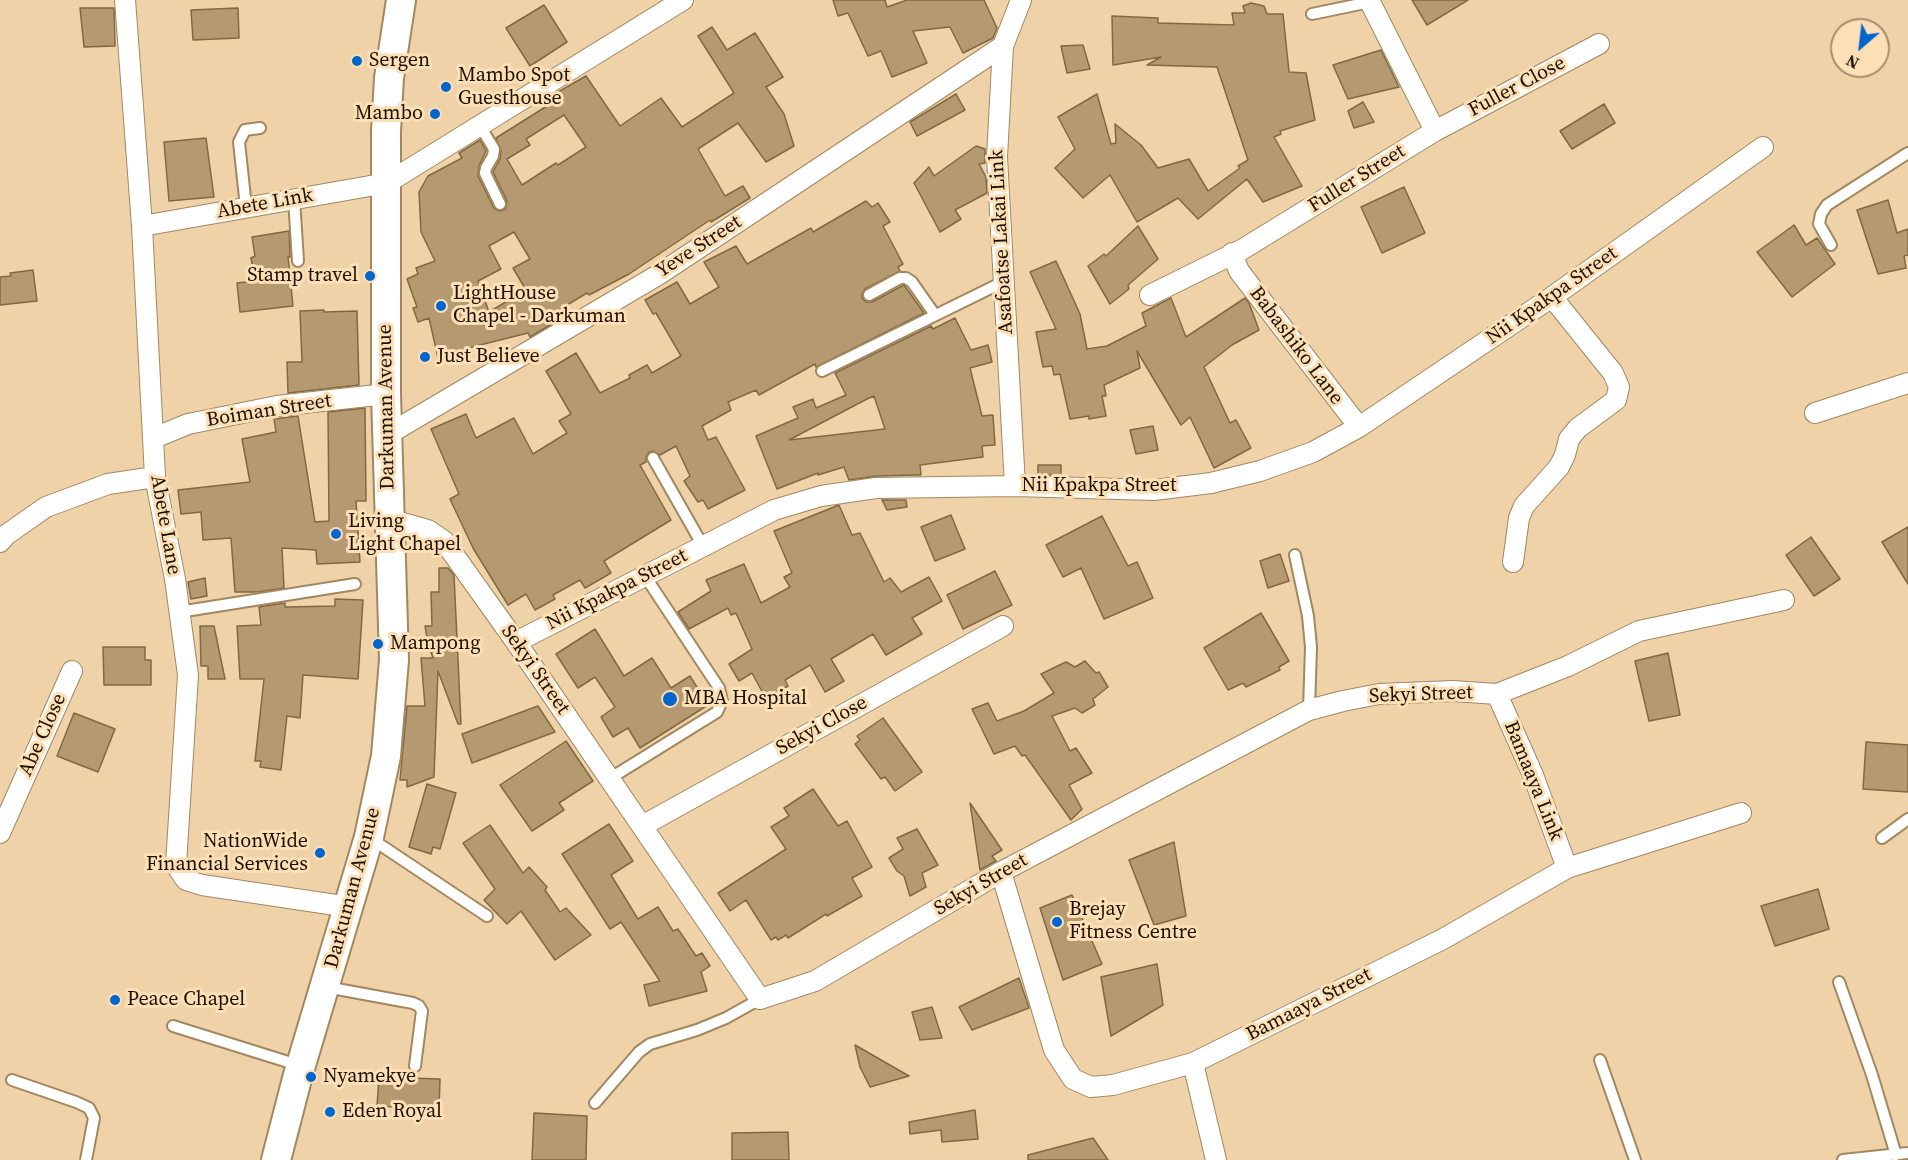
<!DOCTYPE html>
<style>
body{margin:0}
#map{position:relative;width:1908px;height:1160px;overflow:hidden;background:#f0d2a8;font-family:"Source Serif 4",serif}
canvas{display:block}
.north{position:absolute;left:1830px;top:18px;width:60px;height:60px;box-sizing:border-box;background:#fddfb5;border:2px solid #a38d6e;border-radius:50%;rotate:208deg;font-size:16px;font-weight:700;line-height:24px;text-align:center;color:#1c1103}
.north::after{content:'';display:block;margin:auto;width:21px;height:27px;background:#0165ce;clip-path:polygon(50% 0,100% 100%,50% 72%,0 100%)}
</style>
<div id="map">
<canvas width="1908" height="1160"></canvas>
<div class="north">N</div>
</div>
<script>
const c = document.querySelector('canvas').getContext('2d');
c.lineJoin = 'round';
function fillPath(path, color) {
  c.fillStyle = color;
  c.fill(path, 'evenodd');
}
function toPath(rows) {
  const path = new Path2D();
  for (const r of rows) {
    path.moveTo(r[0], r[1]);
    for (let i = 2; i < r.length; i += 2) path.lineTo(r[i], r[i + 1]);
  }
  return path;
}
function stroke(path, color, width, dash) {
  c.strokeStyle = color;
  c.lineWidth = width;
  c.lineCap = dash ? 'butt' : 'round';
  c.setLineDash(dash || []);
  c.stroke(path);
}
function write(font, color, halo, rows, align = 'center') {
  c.font = font + ' "Source Serif 4",serif';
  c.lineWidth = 6;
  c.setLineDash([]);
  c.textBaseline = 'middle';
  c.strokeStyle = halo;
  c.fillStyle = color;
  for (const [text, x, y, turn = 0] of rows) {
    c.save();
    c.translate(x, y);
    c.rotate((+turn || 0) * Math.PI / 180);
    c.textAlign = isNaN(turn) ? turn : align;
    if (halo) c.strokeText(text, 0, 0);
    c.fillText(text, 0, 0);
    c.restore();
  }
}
const building = toPath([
 [833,0,885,0,887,7,907,0,984,0,997,28,993,38,963,53,950,27,913,31,927,63,892,77,881,51,868,56,848,13,838,16,833,0],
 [1412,0,1468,0,1427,25,1412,0],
 [1251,3,1264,6,1267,14,1283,14,1289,72,1306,73,1315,120,1280,131,1281,134,1274,137,1302,186,1263,202,1247,179,1198,219,1178,198,1137,222,1110,175,1083,198,1055,168,1075,149,1058,117,1097,94,1111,144,1116,143,1115,124,1141,145,1158,168,1189,159,1208,191,1240,168,1238,166,1248,160,1217,67,1147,65,1161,57,1113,65,1112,16,1158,18,1158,23,1234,25,1232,13,1245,13,1243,6,1251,3],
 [544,5,567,42,530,66,506,28,544,5],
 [80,8,114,8,115,46,84,47,80,8],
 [238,8,239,38,193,40,191,10,238,8],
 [712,27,727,50,755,33,783,77,766,87,784,114,794,146,766,162,738,123,698,149,725,196,743,186,750,198,711,222,710,220,629,274,589,295,587,293,557,311,562,318,530,337,528,333,468,348,469,352,438,358,429,318,418,322,413,308,417,307,407,279,418,274,416,268,435,261,421,232,419,192,428,176,462,158,459,153,480,140,486,151,479,166,478,176,494,208,499,211,504,210,506,208,507,201,493,172,500,159,501,150,496,138,555,101,551,96,586,76,620,126,661,98,682,127,734,93,698,36,712,27],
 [564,115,586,147,558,165,556,163,522,185,507,159,530,145,526,139,564,115],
 [514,232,530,259,513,268,526,290,489,312,478,281,501,269,489,246,514,232],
 [1083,45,1090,69,1067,73,1061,46,1083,45],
 [1381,50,1399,87,1348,99,1333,65,1381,50],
 [956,94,965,110,917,136,910,122,956,94],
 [1363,102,1374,122,1354,128,1348,111,1363,102],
 [1604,104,1615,123,1572,149,1560,131,1604,104],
 [206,138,214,197,169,201,164,142,206,138],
 [976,146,985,149,985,163,979,164,986,177,987,193,955,210,961,219,940,232,914,183,929,167,934,176,976,146],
 [1404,187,1425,233,1382,253,1361,207,1404,187],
 [1888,200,1897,233,1908,229,1908,255,1904,256,1906,268,1878,274,1857,210,1888,200],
 [866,201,872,207,878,203,890,222,883,226,903,264,898,267,900,271,865,289,862,294,862,298,866,302,872,302,904,285,924,313,816,367,815,364,759,395,756,390,728,402,731,410,702,426,708,440,716,437,745,490,708,509,703,500,698,502,684,481,690,476,676,446,660,455,654,451,649,452,646,457,646,462,640,465,671,520,604,561,611,573,585,588,580,580,553,595,555,599,535,610,526,594,508,605,473,548,450,499,459,494,431,429,466,414,476,438,514,418,533,454,567,433,559,421,571,414,546,371,576,353,600,393,630,378,629,375,647,365,652,373,681,356,656,313,653,314,645,300,677,282,690,304,719,287,704,262,736,246,747,264,811,228,813,232,866,201],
 [1794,225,1806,245,1817,238,1835,264,1792,297,1757,252,1794,225],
 [1138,226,1158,259,1128,285,1129,289,1110,304,1088,266,1104,254,1106,256,1138,226],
 [289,231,290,257,288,257,293,306,240,312,237,283,255,281,251,258,255,256,252,237,289,231],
 [1056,261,1080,314,1087,349,1107,346,1146,326,1142,313,1171,298,1186,337,1245,298,1249,303,1259,330,1232,345,1204,367,1230,423,1236,420,1251,448,1214,468,1190,417,1181,425,1137,351,1140,368,1104,385,1106,396,1102,396,1106,416,1089,419,1089,416,1070,419,1060,374,1054,375,1052,366,1043,367,1036,332,1056,329,1030,272,1056,261],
 [33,270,37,301,0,305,0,277,11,276,10,273,33,270],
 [324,310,324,312,357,311,359,385,288,393,287,362,302,362,300,311,324,310],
 [955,318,971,350,988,345,992,362,970,368,982,416,993,415,995,445,982,446,983,457,920,465,921,475,915,475,876,476,849,480,844,467,818,475,818,473,777,489,756,436,798,418,793,407,813,399,816,408,846,395,835,373,931,326,933,329,955,318],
 [874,396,885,429,789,440,867,399,874,396],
 [365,408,366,501,356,501,360,562,317,564,316,550,282,548,284,588,258,592,235,592,231,538,203,540,201,512,181,514,178,490,250,482,242,439,276,432,274,419,298,416,315,522,329,521,328,412,365,408],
 [1153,426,1158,450,1136,454,1130,430,1153,426],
 [1038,465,1061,465,1061,475,1038,475,1038,465],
 [882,500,906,500,907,507,887,510,882,500],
 [839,505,852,535,860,533,884,582,890,578,901,592,929,577,942,601,912,618,922,634,886,655,873,634,831,659,844,681,825,692,810,665,785,680,788,686,766,699,752,673,739,681,729,664,752,649,736,613,731,615,728,608,689,629,678,612,711,591,706,580,744,564,761,603,790,587,784,577,792,573,774,531,839,505],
 [951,515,965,549,935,561,921,527,951,515],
 [1102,516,1128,566,1137,562,1153,598,1104,619,1081,568,1063,577,1046,545,1102,516],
 [1908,527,1908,584,1882,542,1908,527],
 [1811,537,1840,579,1814,596,1786,555,1811,537],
 [1280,554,1289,581,1268,588,1260,561,1280,554],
 [439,568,448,568,454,575,461,724,458,724,438,671,434,777,407,787,407,780,400,780,407,706,425,706,421,658,433,658,428,644,425,626,432,626,431,592,439,592,439,568],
 [995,571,1012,605,963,629,947,595,995,571],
 [205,578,207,596,191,599,188,582,205,578],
 [335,599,363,600,358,679,303,675,300,718,287,716,281,770,260,767,261,761,255,761,264,679,240,679,237,626,261,625,259,607,285,603,285,607,335,606,335,599],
 [1261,613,1289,661,1279,667,1280,670,1246,687,1243,683,1228,690,1204,648,1261,613],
 [200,626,214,626,225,679,208,679,208,666,201,666,200,626],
 [595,629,624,676,652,658,671,688,690,676,708,705,640,748,628,728,613,737,601,717,615,707,595,677,578,688,556,654,595,629],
 [103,647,145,647,145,660,151,660,151,685,104,685,103,647],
 [1668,653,1680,715,1649,721,1635,661,1668,653],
 [1085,661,1096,673,1099,672,1108,687,1093,699,1095,705,1082,713,1075,708,1052,716,1070,751,1076,748,1092,773,1069,785,1082,809,1071,820,1025,755,1022,756,1015,746,994,754,972,709,988,703,997,721,1024,711,1054,693,1041,674,1066,662,1075,667,1085,661],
 [538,706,555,732,472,763,462,734,538,706],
 [74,713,115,729,98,772,57,756,74,713],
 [883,718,922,772,895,791,885,777,881,779,855,744,860,740,857,736,883,718],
 [566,741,593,781,559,803,564,810,532,831,500,785,566,741],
 [1866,742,1908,745,1908,792,1863,789,1866,742],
 [427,784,456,793,440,849,433,847,431,854,409,847,427,784],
 [813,789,838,826,847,821,872,867,852,878,862,896,827,916,826,914,788,938,786,935,778,940,776,937,771,940,746,900,730,911,718,893,786,849,771,827,789,816,784,808,813,789],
 [970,803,1002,850,992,856,996,861,980,870,970,803],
 [609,824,633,861,611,875,638,919,658,907,673,931,678,929,696,956,702,953,710,966,701,972,707,991,649,1006,644,985,660,981,621,922,610,929,562,854,609,824],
 [490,825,523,873,529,867,547,887,545,890,560,912,566,908,591,935,555,960,521,911,507,924,484,900,495,889,463,843,490,825],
 [917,829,938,865,922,873,926,887,910,896,904,876,897,871,889,858,903,849,897,838,917,829],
 [1174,842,1186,916,1154,925,1129,860,1174,842],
 [1818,889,1829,929,1775,946,1761,906,1818,889],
 [1072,895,1102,964,1063,980,1040,908,1072,895],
 [1157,964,1163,1005,1111,1036,1101,977,1157,964],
 [1019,978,1029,1008,972,1030,959,1007,1019,978],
 [932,1007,942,1038,920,1040,912,1012,932,1007],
 [855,1045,909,1076,870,1087,860,1067,855,1045],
 [379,1077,440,1079,439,1109,377,1106,379,1077],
 [975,1110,978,1139,942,1142,941,1130,910,1134,909,1122,975,1110],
 [534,1113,587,1116,586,1160,532,1160,534,1113],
 [788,1132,789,1160,732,1160,732,1133,788,1132],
 [1093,1138,1108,1160,1028,1160,1028,1155,1093,1138]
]);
fillPath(building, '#b59971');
stroke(building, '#826841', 1.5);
const lane = toPath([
 [1312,14,1370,2],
 [480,126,494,149,493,156,486,168,485,173,500,204],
 [294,199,298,261],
 [246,207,239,142,245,130,260,128],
 [1831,245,1819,224,1821,214,1827,205,1908,153],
 [869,295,900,278,906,278,912,282,935,315],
 [822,371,1003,282],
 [653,458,703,546],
 [1295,555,1308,616,1311,647,1309,710],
 [179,612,355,584],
 [609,779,717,712,722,701,719,688,645,576],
 [370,838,487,916],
 [1882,838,1908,819],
 [1839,982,1872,1075,1896,1155],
 [326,987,413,1003,419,1006,422,1011,415,1066],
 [173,1026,301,1066],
 [1600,1060,1635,1160],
 [12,1080,76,1102,89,1108,94,1118,86,1160],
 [595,1103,639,1052,650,1044,697,1030,726,1018,760,999],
 [1843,1160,1908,1153]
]);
const street = toPath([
 [125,0,142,226,155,477,175,579,188,675,176,865,186,880,202,885,349,907],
 [1369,0,1435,131],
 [142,226,387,183,683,0],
 [1232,253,1239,271,1359,427],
 [1150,295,1243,249,1435,131,1599,44],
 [1815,413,1908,383],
 [387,435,658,275,1003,46],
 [154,438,188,424,277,406,386,394],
 [1015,486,997,157,1003,46,1021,0],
 [389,519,428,530,444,541,516,642,760,999,815,981,1001,872,1309,710,1343,701,1379,694,1453,691,1497,694,1568,666,1639,631,1784,600],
 [0,542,6,535,46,507,108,484,155,477],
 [1513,562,1519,518,1524,506,1559,467,1565,455,1569,439,1578,428,1616,400,1619,387,1613,373,1552,297],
 [516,642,774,510,821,496,876,488,1015,486,1154,490,1211,483,1260,471,1313,452,1359,427,1552,297,1763,147],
 [1497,694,1533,775,1567,868],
 [642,826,1003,626],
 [0,833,72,671],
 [1001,872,1054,1050,1073,1079,1091,1087,1113,1085,1193,1063,1443,939,1567,868,1741,813],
 [1193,1063,1216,1160]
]);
const secondary = toPath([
 [276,1160,298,1075,369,837,386,756,394,660,386,394,386,131,389,78,401,0]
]);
stroke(lane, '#a3875f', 14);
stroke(street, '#a3875f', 22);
stroke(secondary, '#a3875f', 32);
stroke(lane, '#fff', 10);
stroke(street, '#fff', 20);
stroke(secondary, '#fff', 28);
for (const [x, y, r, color] of [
 [357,61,6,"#0165ce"],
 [446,87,6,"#0165ce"],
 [435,114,6,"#0165ce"],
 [370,276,6,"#0165ce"],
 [441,306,6,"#0165ce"],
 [425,357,6,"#0165ce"],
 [336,534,6,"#0165ce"],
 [378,644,6,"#0165ce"],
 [670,699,8,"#0165ce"],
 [320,853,6,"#0165ce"],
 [1057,922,6,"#0165ce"],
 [115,1000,6,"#0165ce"],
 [311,1077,6,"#0165ce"],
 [330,1112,6,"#0165ce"]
]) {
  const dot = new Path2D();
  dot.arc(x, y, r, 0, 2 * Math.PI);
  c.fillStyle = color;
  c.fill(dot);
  stroke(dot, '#fddfb5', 2);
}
write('20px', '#1c1103', '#fddfb5', [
 ["Sergen",369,61],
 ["Mambo Spot",458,76],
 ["Guesthouse",458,99],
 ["Mambo",423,114,"right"],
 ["Stamp travel",358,276,"right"],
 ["LightHouse",453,294],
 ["Chapel - Darkuman",453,317],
 ["Just Believe",437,357],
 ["Living",348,522],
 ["Light Chapel",348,545],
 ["Mampong",390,644],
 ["MBA Hospital",684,699],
 ["NationWide",308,842,"right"],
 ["Financial Services",308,865,"right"],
 ["Brejay",1069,910],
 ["Fitness Centre",1069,933],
 ["Peace Chapel",127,1000],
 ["Nyamekye",323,1077],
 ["Eden Royal",342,1112]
], 'left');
write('20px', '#1c1103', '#fddfb5', [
 ["Fuller Close",1517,87,-28],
 ["Fuller Street",1357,179,-32],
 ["Abete Link",265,204,-10],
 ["Asafoatse Lakai Link",1002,242,-93],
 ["Yeve Street",699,247,-33],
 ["Nii Kpakpa Street",1552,296,-35],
 ["Babashiko Lane",1296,346,53],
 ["Darkuman Avenue",387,407,-91],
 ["Boiman Street",269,411,-9],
 ["Nii Kpakpa Street",1099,486],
 ["Abete Lane",165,525,80],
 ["Nii Kpakpa Street",617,590,-27],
 ["Sekyi Street",535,670,55],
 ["Sekyi Street",1421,695,-2],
 ["Sekyi Close",822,726,-29],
 ["Abe Close",43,735,-66],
 ["Bamaaya Link",1533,781,68],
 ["Sekyi Street",981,885,-30],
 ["Darkuman Avenue",353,888,-75],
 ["Bamaaya Street",1309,1005,-27]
]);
</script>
